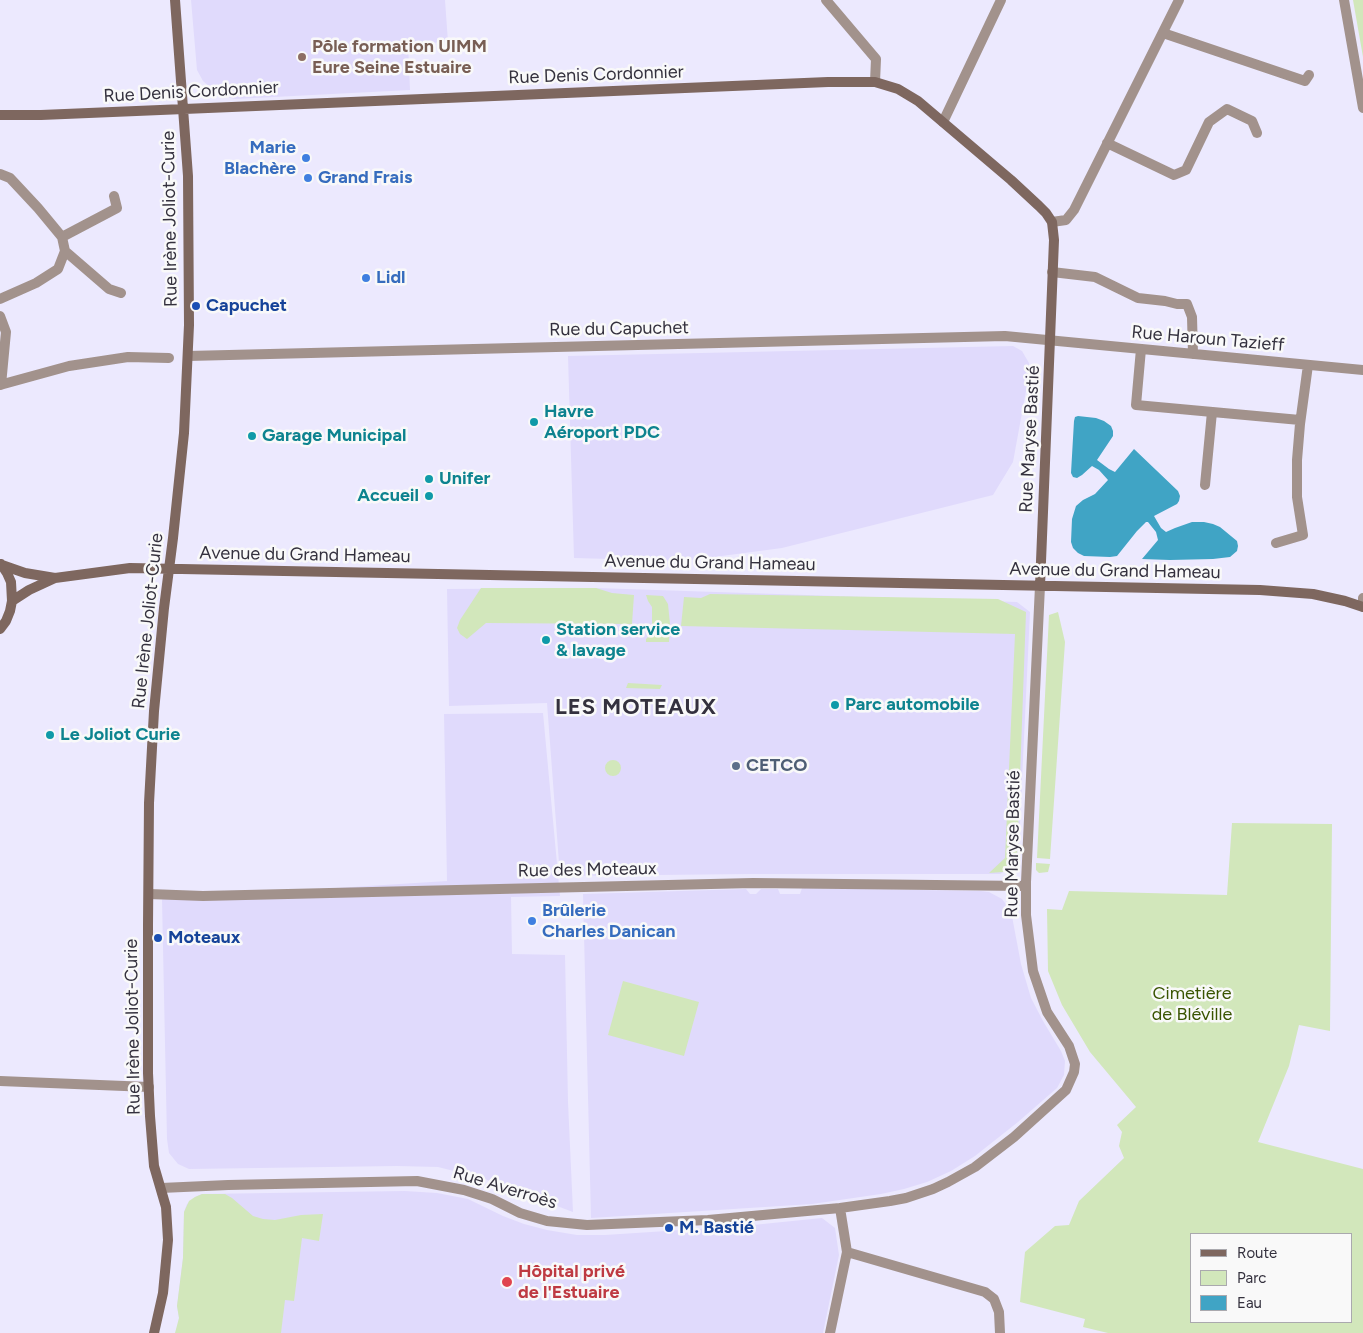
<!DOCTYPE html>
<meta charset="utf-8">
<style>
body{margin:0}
#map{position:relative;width:1363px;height:1333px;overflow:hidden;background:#ece9fe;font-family:Figtree,sans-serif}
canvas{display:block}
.legend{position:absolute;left:1190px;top:1233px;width:162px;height:90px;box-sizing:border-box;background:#f9f9f9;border:1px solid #aaa9ae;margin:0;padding:6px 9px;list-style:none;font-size:15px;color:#34313e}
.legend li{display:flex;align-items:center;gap:10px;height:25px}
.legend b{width:25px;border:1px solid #aaa9ae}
</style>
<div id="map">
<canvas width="1363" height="1333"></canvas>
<ul class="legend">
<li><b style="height:6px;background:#7e675f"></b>Route</li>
<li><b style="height:14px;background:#d2e7bb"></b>Parc</li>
<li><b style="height:14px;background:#40a4c5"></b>Eau</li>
</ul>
</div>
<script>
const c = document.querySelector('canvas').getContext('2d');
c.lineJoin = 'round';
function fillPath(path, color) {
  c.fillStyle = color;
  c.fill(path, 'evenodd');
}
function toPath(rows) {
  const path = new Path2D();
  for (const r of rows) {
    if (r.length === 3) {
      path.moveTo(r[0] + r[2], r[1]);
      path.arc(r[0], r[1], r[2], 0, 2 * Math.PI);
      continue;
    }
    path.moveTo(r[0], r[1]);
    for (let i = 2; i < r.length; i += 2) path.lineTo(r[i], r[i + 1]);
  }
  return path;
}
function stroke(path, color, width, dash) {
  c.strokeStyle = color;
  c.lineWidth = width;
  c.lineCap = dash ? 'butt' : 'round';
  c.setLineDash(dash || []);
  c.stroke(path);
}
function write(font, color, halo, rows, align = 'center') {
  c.font = font + ' Figtree,sans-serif';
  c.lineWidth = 5;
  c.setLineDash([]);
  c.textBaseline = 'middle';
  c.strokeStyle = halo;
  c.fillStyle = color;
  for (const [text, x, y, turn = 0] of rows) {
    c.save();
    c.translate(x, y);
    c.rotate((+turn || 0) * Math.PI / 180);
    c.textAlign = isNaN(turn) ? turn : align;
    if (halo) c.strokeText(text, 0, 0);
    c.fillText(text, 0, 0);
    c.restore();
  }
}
fillPath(toPath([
 [191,0,445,0,448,42,408,44,410,90,235,99,226,97,214,91,203,81,197,70],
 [1013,346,1022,351,1029,363,1028,380,1013,462,993,495,782,548,684,561,574,558,568,356],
 [596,588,1017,602,1030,612,1018,864,1000,874,750,874,560,876,547,703,449,706,447,589],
 [543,713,560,896,511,897,512,954,565,955,568,1102,573,1212,482,1178,438,1167,397,1166,189,1169,178,1164,169,1153,167,1139,162,899,447,881,444,714],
 [802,888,981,891,989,892,1002,899,1011,911,1021,964,1031,998,1043,1021,1061,1051,1065,1061,1064,1075,1057,1088,1018,1122,975,1156,951,1171,927,1182,904,1189,881,1194,812,1204,591,1218,583,894,746,889,750,894,756,894,761,889,778,889,780,894,800,894],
 [405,1191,437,1193,468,1199,503,1216,524,1224,547,1230,577,1235,605,1235,743,1226,822,1218,835,1228,839,1255,823,1333,176,1333,179,1318,177,1306,183,1258,184,1212,187,1204,195,1197,202,1194]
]), '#e0dafc');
fillPath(toPath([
 [1353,0,1363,0,1363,57],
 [481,588,596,588,612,593,634,595,632,624,486,623,467,639,460,634,457,628,460,620],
 [710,594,998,599,1026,612,1017,859,1003,872,989,873,1005,858,1015,634,681,626,684,597,701,598],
 [646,595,663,596,668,604,670,624,669,642,646,642,646,639,652,633,652,607,648,601],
 [1058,612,1065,642,1050,859,1037,858,1049,615],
 [628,683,662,685,660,689,626,688],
 [613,768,8],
 [1232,823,1332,824,1330,1031,1299,1025,1289,1066,1258,1142,1363,1169,1363,1333,1108,1333,1083,1327,1085,1319,1020,1302,1025,1252,1055,1226,1069,1225,1079,1201,1124,1158,1119,1146,1122,1132,1117,1125,1136,1107,1090,1052,1062,1005,1048,971,1047,909,1062,910,1069,891,1227,895],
 [1192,1234,1352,1234,1352,1322,1192,1322],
 [1036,863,1050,864,1048,872,1039,873,1036,870],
 [623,981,699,1002,684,1056,608,1035],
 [202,1194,225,1194,232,1198,253,1216,263,1219,275,1220,301,1215,323,1214,319,1241,302,1238,294,1301,285,1300,281,1333,175,1333,179,1318,177,1306,183,1258,184,1212,189,1201,195,1197]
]), '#d2e7bb');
fillPath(toPath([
 [1078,416,1096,418,1104,421,1111,426,1113,431,1113,436,1097,460,1109,469,1115,472,1134,449,1178,491,1180,496,1179,501,1177,504,1154,516,1161,528,1166,532,1175,528,1192,522,1204,522,1213,524,1220,527,1237,541,1238,546,1237,551,1230,557,1213,559,1170,560,1142,559,1158,540,1156,532,1148,522,1146,522,1137,531,1117,556,1110,557,1084,556,1078,553,1073,548,1071,542,1072,519,1076,506,1083,500,1095,494,1108,480,1099,470,1092,466,1082,475,1077,478,1073,477,1071,473,1074,421,1075,417]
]), '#40a4c5');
stroke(toPath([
 [826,0,876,59,875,82],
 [1344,0,1363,108],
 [1163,33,1305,81,1309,75],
 [943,122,1001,0],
 [1107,143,1174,175,1186,170,1209,122,1227,109,1252,121,1257,133],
 [0,174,10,178,38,208,62,237,65,251,58,269,36,283,0,299],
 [1052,222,1066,220,1074,210,1179,0],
 [62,237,117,208,114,196],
 [65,251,109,289,121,293],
 [1052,272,1095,277,1138,298,1165,301,1177,304,1187,304,1192,317,1193,354],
 [0,316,6,332,1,385],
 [1141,349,1136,405,1300,420],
 [188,356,1005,336,1363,370],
 [0,385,69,366,128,357,169,358],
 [1205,485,1212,412],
 [1276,543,1303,535,1297,497,1297,460,1300,424,1308,365],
 [1363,607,1363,598],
 [149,894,203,896,753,883,1026,886],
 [0,1081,149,1087],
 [161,1188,228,1185,417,1181,464,1190,492,1199,520,1213,547,1221,587,1225,708,1220,840,1208,890,1201,906,1198,933,1189,948,1182,975,1167,1014,1137,1066,1090,1074,1072,1075,1064,1069,1046,1047,1012,1033,971,1026,915,1026,882,1040,586],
 [847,1252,985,1292,994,1299,999,1312,1000,1333],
 [830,1333,847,1252,840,1208]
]), '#a2928c', 10);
stroke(toPath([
 [0,115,41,115,828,82,875,82,898,89,918,101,1011,180,1039,206,1046,213,1052,222,1054,240,1040,586],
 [2,565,25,573,55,578,130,568,1260,590,1313,594,1345,601,1363,607],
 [12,601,29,590,55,578],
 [0,629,6,621,10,611,12,601,11,582,7,573,1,564],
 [154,1333,163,1293,168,1240,166,1207,154,1166,150,1116,148,1073,148,925,149,803,154,711,164,608,173,538,184,433,189,325,188,176,175,0]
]), '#7e675f', 10);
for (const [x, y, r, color] of [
 [302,57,5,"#8d6e63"],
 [306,158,5,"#3f7fe0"],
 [308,178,5,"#3f7fe0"],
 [366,278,5,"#3f7fe0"],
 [196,306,5,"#1a4fb4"],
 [534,422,5,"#0f9aa8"],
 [252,436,5,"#0f9aa8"],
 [429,479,5,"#0f9aa8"],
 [429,496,5,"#0f9aa8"],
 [546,640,5,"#0f9aa8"],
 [835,705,5,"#0f9aa8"],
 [50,735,5,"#0f9aa8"],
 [736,766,5,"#5c6f8a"],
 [532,921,5,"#3f7fe0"],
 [158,938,5,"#1a4fb4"],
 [669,1228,5,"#1a4fb4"],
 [507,1282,6,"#e0444e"]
]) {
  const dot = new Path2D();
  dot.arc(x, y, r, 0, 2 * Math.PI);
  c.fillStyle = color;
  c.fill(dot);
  stroke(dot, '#f9f9f9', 2);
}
write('bold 18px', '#785e54', '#f9f9f9', [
 ["Pôle formation UIMM",312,47],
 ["Eure Seine Estuaire",312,68]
], 'left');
write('18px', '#34313e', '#f9f9f9', [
 ["Rue Denis Cordonnier",596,75,-2],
 ["Rue Denis Cordonnier",191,92,-3],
 ["Rue Irène Joliot-Curie",170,219,-91],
 ["Rue du Capuchet",619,329,-1],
 ["Rue Haroun Tazieff",1208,339,5],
 ["Rue Maryse Bastié",1030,439,-87],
 ["Avenue du Grand Hameau",305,555,1],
 ["Avenue du Grand Hameau",710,563,1],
 ["Avenue du Grand Hameau",1115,571,1],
 ["Rue Irène Joliot-Curie",148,621,-84],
 ["Rue Maryse Bastié",1013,844,-89],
 ["Rue des Moteaux",587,870,-1],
 ["Rue Irène Joliot-Curie",133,1027,-91],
 ["Rue Averroès",505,1188,17]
]);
write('bold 18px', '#366cbe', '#f9f9f9', [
 ["Marie",296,148,"right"],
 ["Blachère",296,169,"right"],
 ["Grand Frais",318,178],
 ["Lidl",376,278],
 ["Brûlerie",542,911],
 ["Charles Danican",542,932]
], 'left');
write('bold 18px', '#164399', '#f9f9f9', [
 ["Capuchet",206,306],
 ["Moteaux",168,938],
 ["M. Bastié",679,1228]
], 'left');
write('bold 18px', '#0d838f', '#f9f9f9', [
 ["Havre",544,412],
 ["Aéroport PDC",544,433],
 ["Garage Municipal",262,436],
 ["Unifer",439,479],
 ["Accueil",419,496,"right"],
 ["Station service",556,630],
 ["& lavage",556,651],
 ["Parc automobile",845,705],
 ["Le Joliot Curie",60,735]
], 'left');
write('bold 18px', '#4e5e75', '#f9f9f9', [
 ["CETCO",746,766]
], 'left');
write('18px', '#395401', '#f9f9f9', [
 ["Cimetière",1192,994],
 ["de Bléville",1192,1015]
]);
write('bold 18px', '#be3a42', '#f9f9f9', [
 ["Hôpital privé",518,1272],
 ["de l'Estuaire",518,1293]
], 'left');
c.letterSpacing = '1px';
write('bold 22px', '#34313e', '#f9f9f9', [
 ["LES MOTEAUX",636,708]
]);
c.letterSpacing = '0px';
</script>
